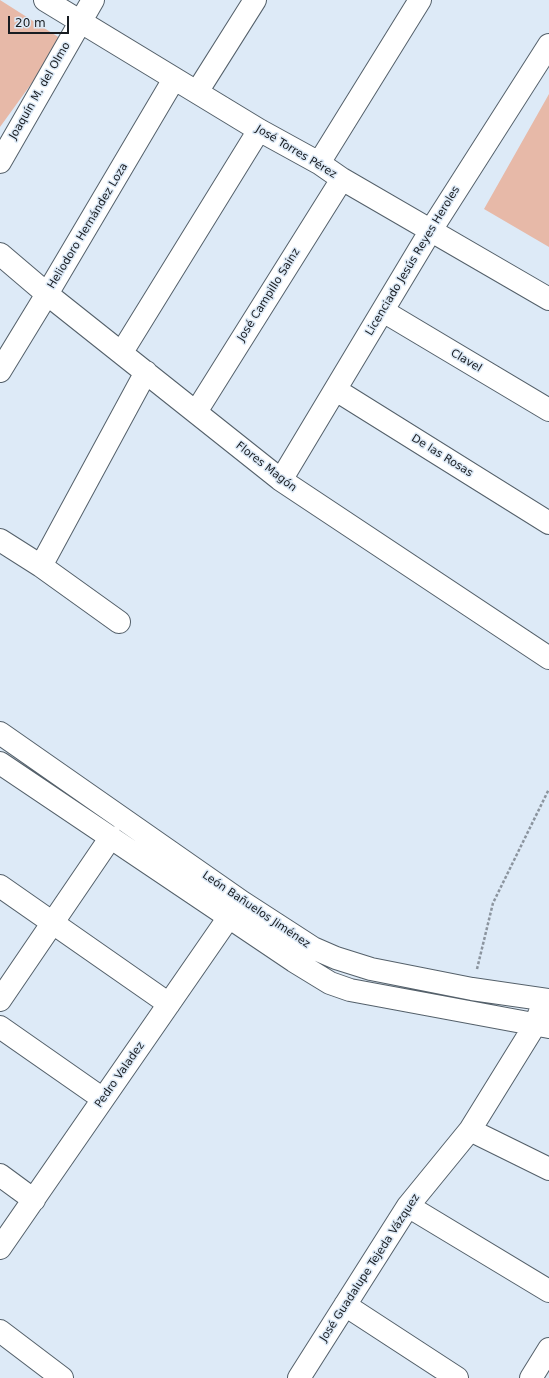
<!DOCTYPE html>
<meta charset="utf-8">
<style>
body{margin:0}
#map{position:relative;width:549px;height:1378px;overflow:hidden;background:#ddeaf7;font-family:"DejaVu Sans",sans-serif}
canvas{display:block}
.scale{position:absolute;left:8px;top:16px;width:61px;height:18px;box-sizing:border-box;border:2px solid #181c21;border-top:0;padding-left:5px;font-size:12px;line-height:14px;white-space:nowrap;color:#181c21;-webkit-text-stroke:3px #ddeaf7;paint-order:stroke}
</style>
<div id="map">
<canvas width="549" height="1378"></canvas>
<div class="scale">20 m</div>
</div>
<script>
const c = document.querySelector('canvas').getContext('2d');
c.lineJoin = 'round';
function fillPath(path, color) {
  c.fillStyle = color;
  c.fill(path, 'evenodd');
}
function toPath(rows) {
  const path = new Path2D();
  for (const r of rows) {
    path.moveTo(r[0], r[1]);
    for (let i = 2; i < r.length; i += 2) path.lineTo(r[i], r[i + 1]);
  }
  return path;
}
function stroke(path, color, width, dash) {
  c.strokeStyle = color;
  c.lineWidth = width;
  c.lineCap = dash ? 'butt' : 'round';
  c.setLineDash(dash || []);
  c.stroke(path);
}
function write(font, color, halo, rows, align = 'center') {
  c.font = font + ' "DejaVu Sans",sans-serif';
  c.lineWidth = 3;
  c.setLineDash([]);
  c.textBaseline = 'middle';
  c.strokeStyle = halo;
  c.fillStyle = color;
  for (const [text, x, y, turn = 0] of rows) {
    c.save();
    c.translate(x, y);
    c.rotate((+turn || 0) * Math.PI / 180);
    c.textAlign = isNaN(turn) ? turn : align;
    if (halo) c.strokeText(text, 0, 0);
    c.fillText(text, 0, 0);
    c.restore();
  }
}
fillPath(toPath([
 [0,0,63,40,0,127],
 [549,94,549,247,484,209]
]), '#e7b9a8');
const minor = toPath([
 [45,0,259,130,319,163,342,179,549,299],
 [197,92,255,0],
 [0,162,93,0],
 [319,163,420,0],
 [0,254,47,294,281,480,549,658],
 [383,311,549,410],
 [122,352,259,130],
 [0,371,47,294,174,79],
 [336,390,549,523],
 [196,412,342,179],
 [281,480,431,230,549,45],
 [0,540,41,566,119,622],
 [41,566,146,372],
 [0,733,242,902,313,948,336,958,371,969,472,989,549,1000],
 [0,763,294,961,330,983,350,990,549,1027],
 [0,886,169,1004],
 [0,1000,111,837],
 [0,1027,103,1099],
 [470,1130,549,1169],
 [0,1175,34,1200],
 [408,1206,549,1291],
 [0,1248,229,917,238,906],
 [345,1305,457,1378],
 [0,1331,62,1378],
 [299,1378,408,1206,470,1130,535,1025,540,1012],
 [531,1378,549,1349]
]);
stroke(minor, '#54606a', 24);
stroke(toPath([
 [477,969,493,903,549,789]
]), '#8b949e', 2.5, [3, 2]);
stroke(minor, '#fff', 22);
write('11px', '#181c21', '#ddeaf7', [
 ["Joaquín M. del Olmo",40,91,-60],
 ["José Torres Pérez",296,152,31],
 ["Heliodoro Hernández Loza",88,226,-59],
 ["Licenciado Jesús Reyes Heroles",413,261,-59],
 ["José Campillo Sainz",269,295,-58],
 ["Clavel",466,361,31],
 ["De las Rosas",442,456,32],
 ["Flores Magón",266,467,38],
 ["León Bañuelos Jiménez",256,910,34],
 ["Pedro Valadez",120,1075,-55],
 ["José Guadalupe Tejeda Vázquez",370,1268,-57]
]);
</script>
